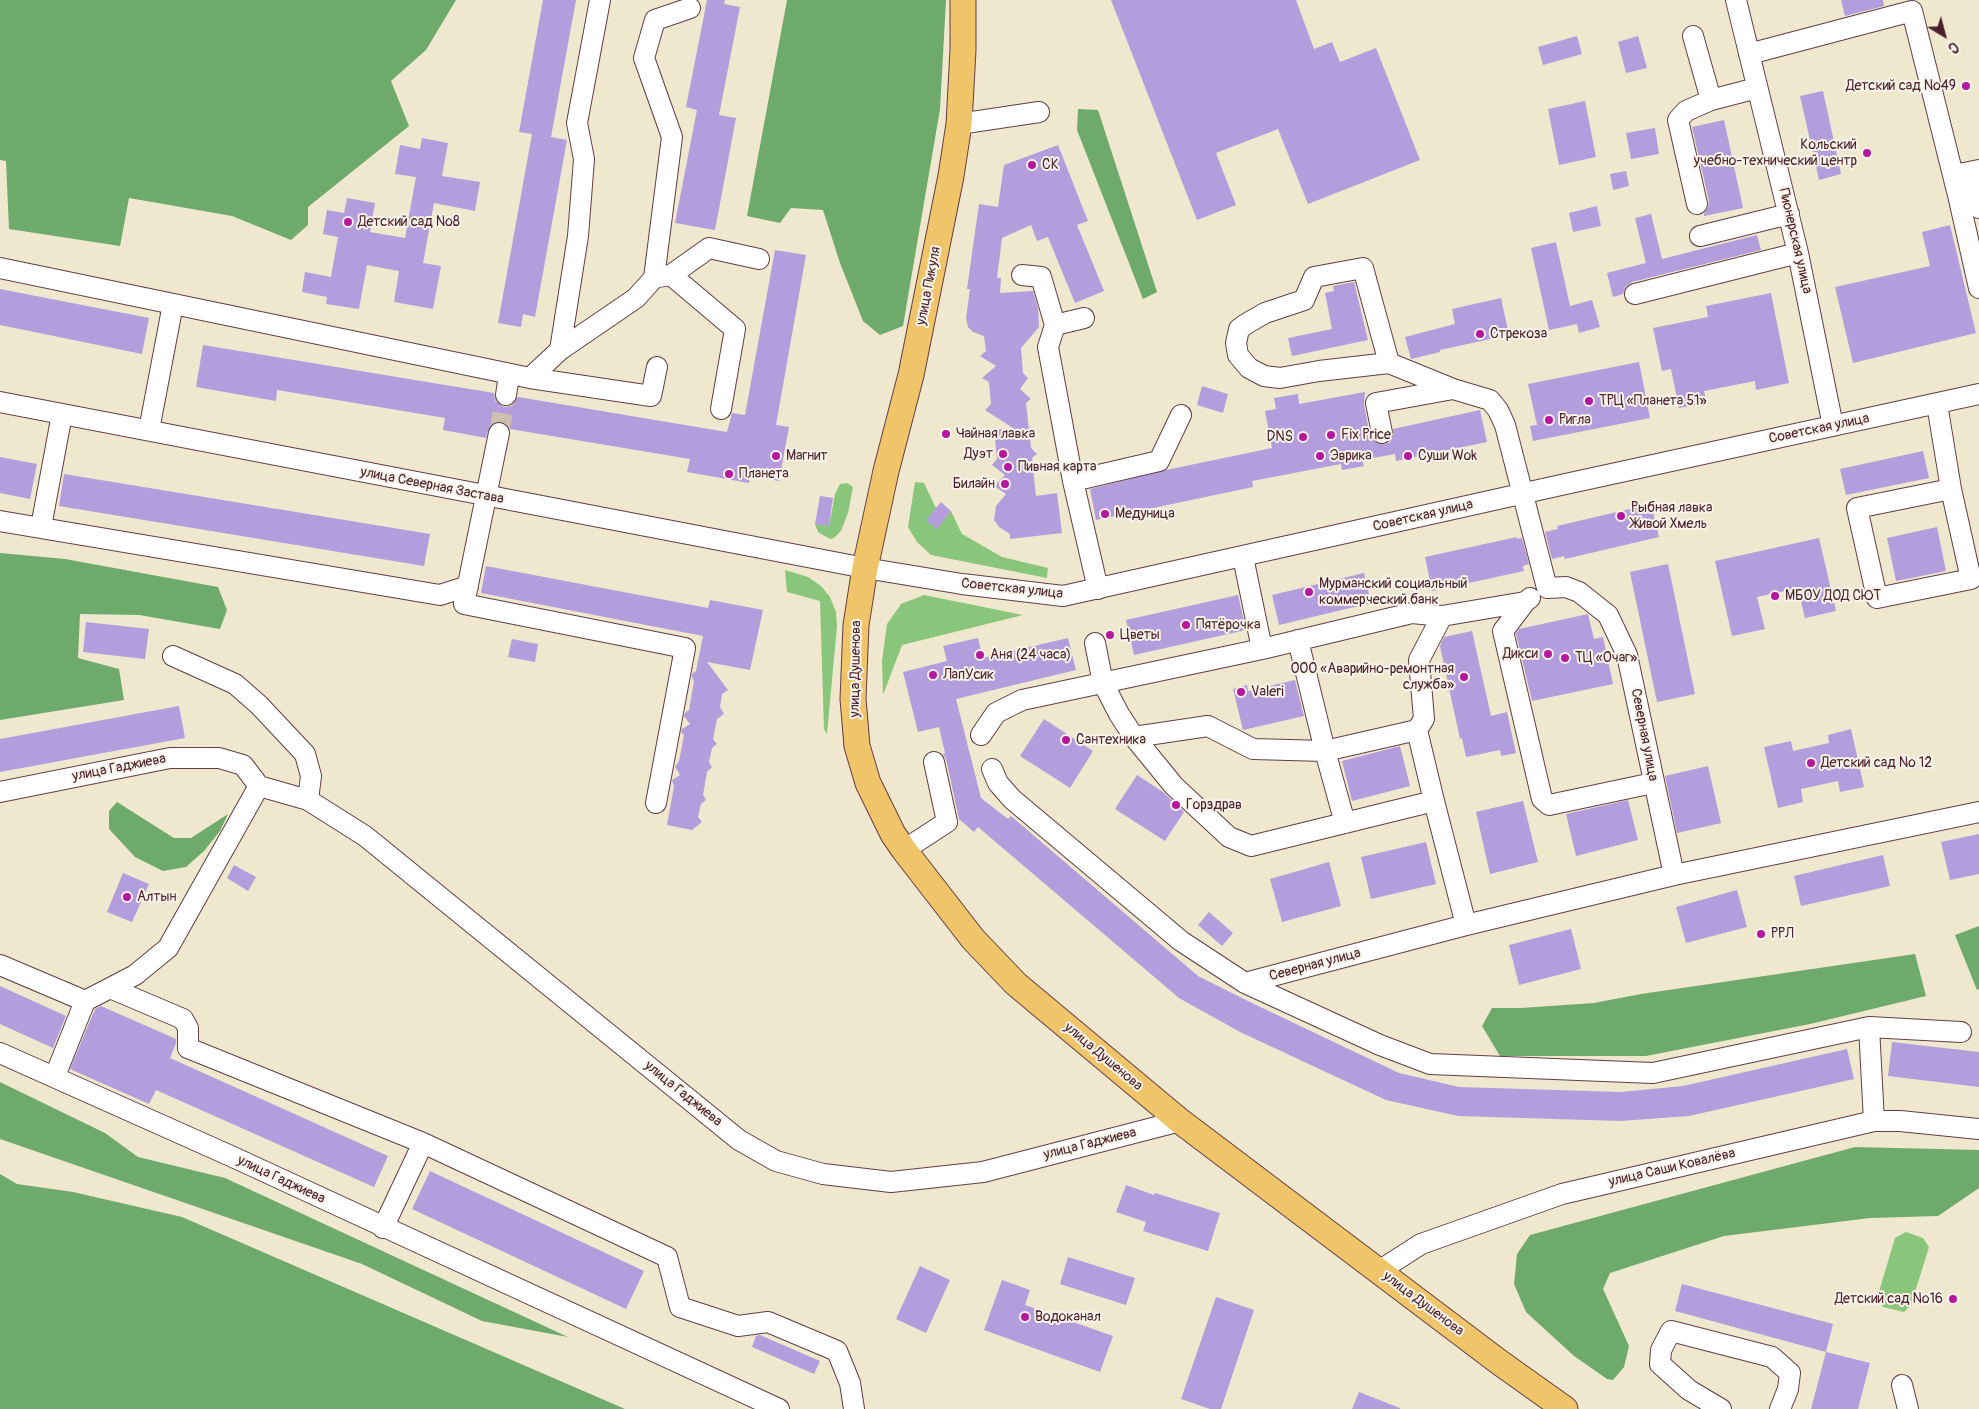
<!DOCTYPE html>
<meta charset="utf-8">
<style>
body{margin:0}
#map{position:relative;width:1979px;height:1409px;overflow:hidden;background:#efe8cf;font-family:Pangolin,sans-serif}
canvas{display:block}
.north{position:absolute;left:1919px;top:10px;width:50px;height:50px;-webkit-text-stroke:4px #f7f3e8;paint-order:stroke;rotate:143deg;font-size:14px;font-weight:700;line-height:20px;text-align:center;color:#4a1f2b}
.north::after{content:'';display:block;margin:auto;width:18px;height:22px;background:#4a1f2b;clip-path:polygon(50% 0,100% 100%,50% 72%,0 100%)}
</style>
<div id="map">
<canvas width="1979" height="1409"></canvas>
<div class="north">С</div>
</div>
<script>
const c = document.querySelector('canvas').getContext('2d');
c.lineJoin = 'round';
function fillPath(path, color) {
  c.fillStyle = color;
  c.fill(path, 'evenodd');
}
function toPath(rows) {
  const path = new Path2D();
  for (const r of rows) {
    path.moveTo(r[0], r[1]);
    for (let i = 2; i < r.length; i += 2) path.lineTo(r[i], r[i + 1]);
  }
  return path;
}
function stroke(path, color, width, dash) {
  c.strokeStyle = color;
  c.lineWidth = width;
  c.lineCap = dash ? 'butt' : 'round';
  c.setLineDash(dash || []);
  c.stroke(path);
}
function write(font, color, halo, rows, align = 'center') {
  c.font = font + ' Pangolin,sans-serif';
  c.lineWidth = 4;
  c.setLineDash([]);
  c.textBaseline = 'middle';
  c.strokeStyle = halo;
  c.fillStyle = color;
  for (const [text, x, y, turn = 0] of rows) {
    c.save();
    c.translate(x, y);
    c.rotate((+turn || 0) * Math.PI / 180);
    c.textAlign = isNaN(turn) ? turn : align;
    if (halo) c.strokeText(text, 0, 0);
    c.fillText(text, 0, 0);
    c.restore();
  }
}
fillPath(toPath([
 [915,482,924,483,936,508,937,528,951,511,962,534,1002,557,1048,568,1047,578,931,555,917,542,908,527],
 [847,483,853,487,848,513,841,531,834,538,830,539,818,532,815,524,829,526,835,494,840,484],
 [785,570,808,577,821,586,830,597,836,612,837,626,827,734,824,729,820,601,787,592],
 [924,595,1023,615,902,645,883,695,882,661,887,624,901,604],
 [1906,1232,1923,1238,1929,1247,1911,1305,1904,1312,1883,1307,1877,1298,1895,1238]
]), '#89c57b');
fillPath(toPath([
 [0,0,456,0,426,50,391,81,409,126,308,207,308,225,291,240,232,216,129,198,120,246,9,229,6,161,0,160],
 [787,0,946,0,940,109,903,326,880,335,863,321,840,263,823,210,791,208,780,223,747,216],
 [1078,109,1098,110,1157,292,1143,299,1077,130],
 [0,553,65,559,218,587,227,610,220,629,139,615,80,614,78,658,119,669,124,700,0,720],
 [117,802,174,838,191,838,228,814,220,831,204,851,186,867,163,871,135,857,109,829,109,811],
 [1979,926,1979,989,1977,990,1955,935],
 [1915,954,1926,996,1810,1024,1646,1056,1500,1056,1482,1026,1492,1008,1521,1008,1594,1003,1641,994],
 [0,1082,105,1133,138,1157,225,1178,568,1337,482,1321,362,1264,0,1139],
 [1855,1147,1979,1150,1979,1188,1938,1216,1870,1218,1724,1236,1610,1273,1603,1289,1629,1346,1624,1367,1613,1380,1607,1379,1574,1356,1526,1312,1514,1284,1517,1254,1530,1235],
 [0,1174,17,1184,73,1192,182,1217,625,1409,0,1409]
]), '#6eaa6b');
fillPath(toPath([
 [543,0,576,0,551,137,567,140,535,317,523,314,521,327,498,323,532,134,519,132],
 [707,0,725,0,724,4,740,7,719,115,736,118,715,230,675,223,697,110,686,107],
 [1111,0,1296,0,1314,49,1332,42,1340,62,1376,48,1420,160,1308,204,1278,129,1216,153,1236,205,1197,220],
 [1841,0,1883,0,1884,6,1845,16],
 [1577,36,1582,54,1543,65,1538,47],
 [1638,36,1647,68,1626,73,1618,42],
 [1823,91,1841,174,1819,180,1800,96],
 [1585,101,1596,157,1559,165,1548,109],
 [1724,120,1743,208,1704,216,1704,214,1708,207,1709,201,1692,127],
 [1655,128,1659,154,1631,159,1626,133],
 [422,138,448,143,442,176,480,182,475,211,434,203,423,263,441,266,433,309,394,302,399,271,367,265,359,309,326,304,327,297,302,292,305,272,331,277,338,237,323,234,327,210,344,213,347,198,375,203,370,232,405,238,416,177,395,174,400,145,420,149],
 [1058,145,1088,221,1077,225,1104,291,1075,303,1048,237,1037,241,1031,225,1002,238,997,278,1001,278,1000,293,1033,291,1038,308,1039,327,1021,348,1023,373,1028,378,1020,389,1031,399,1026,403,1031,448,1037,454,1032,458,1036,496,1057,493,1062,533,1010,539,1010,534,999,527,994,520,996,506,1006,494,994,486,1005,475,992,465,997,459,994,429,1016,430,985,410,991,404,989,382,982,378,996,366,980,356,986,351,984,336,973,332,968,327,966,318,970,289,967,289,979,204,998,207,1004,165],
 [1626,171,1629,186,1613,190,1610,174],
 [1597,206,1601,226,1573,232,1569,213],
 [1651,214,1662,259,1757,235,1761,250,1632,282,1626,286,1623,294,1613,297,1607,273,1646,263,1635,218],
 [1950,225,1976,333,1853,363,1835,287,1930,266,1922,232],
 [1556,242,1570,306,1592,300,1600,327,1579,333,1577,324,1549,330,1531,248],
 [775,250,806,255,776,425,789,427,779,481,750,476,749,483,687,472,690,459,510,429,506,424,501,421,490,425,486,438,443,430,445,418,277,390,276,401,196,387,203,345,494,393,495,400,504,407,511,406,518,397,727,432,732,413,745,415],
 [1354,282,1368,340,1292,356,1288,338,1332,329,1325,293,1334,291,1333,286],
 [0,289,149,318,142,354,0,325],
 [1771,293,1789,383,1756,390,1755,381,1704,391,1707,403,1679,408,1671,369,1662,371,1653,328,1708,317,1706,306],
 [1501,298,1509,335,1440,350,1440,352,1411,359,1405,337,1455,324,1452,309],
 [1639,362,1650,418,1533,441,1530,426,1537,425,1528,384],
 [1202,386,1228,394,1223,413,1197,405],
 [1365,392,1364,405,1370,435,1373,440,1378,444,1385,444,1390,442,1393,436,1393,429,1480,410,1487,442,1396,461,1395,454,1362,460,1364,466,1342,470,1341,464,1252,481,1253,487,1096,520,1090,489,1166,470,1272,448,1265,411,1276,409,1274,398,1298,394,1299,404],
 [1923,451,1929,478,1846,495,1840,469],
 [0,457,37,464,30,499,0,493],
 [64,474,430,534,424,566,59,506],
 [820,496,833,498,829,526,815,524],
 [941,502,951,511,937,529,926,520],
 [1651,504,1659,537,1565,559,1564,556,1552,559,1545,532,1558,529,1557,526],
 [1937,527,1946,571,1896,581,1887,538],
 [1517,537,1517,539,1522,538,1529,564,1523,566,1524,571,1432,591,1425,557],
 [1819,538,1836,611,1805,618,1798,588,1757,597,1765,629,1732,636,1715,561],
 [1668,564,1695,694,1657,702,1630,572],
 [486,566,708,608,710,600,763,610,750,670,707,662,728,690,722,694,720,707,724,714,717,719,713,739,717,744,712,748,709,762,712,767,707,772,703,795,706,800,701,804,698,817,702,822,692,830,667,825,674,786,672,780,680,775,675,767,679,761,684,735,681,732,682,729,690,724,684,716,685,713,689,710,694,681,692,677,692,674,696,671,703,636,481,593],
 [1364,573,1371,603,1279,625,1272,595],
 [1238,595,1246,630,1134,655,1126,620],
 [1588,614,1594,639,1603,637,1613,684,1532,701,1516,634,1519,629],
 [86,622,149,629,145,659,83,652],
 [1472,631,1491,716,1507,712,1516,753,1501,756,1500,750,1466,757,1462,738,1460,739,1440,646,1444,637],
 [978,638,983,658,1068,638,1076,670,956,699,981,798,1008,819,1011,816,1198,976,1254,1004,1399,1073,1459,1087,1621,1092,1683,1086,1847,1049,1854,1079,1689,1116,1620,1121,1458,1116,1386,1100,1240,1032,1179,998,978,827,974,832,959,819,946,759,943,754,945,753,939,727,918,732,903,672,947,661,943,646],
 [512,639,538,644,535,662,508,657],
 [1295,680,1304,716,1243,730,1233,689,1247,685,1248,691],
 [179,706,185,738,0,772,0,739],
 [1044,719,1093,751,1070,788,1020,756],
 [1851,729,1864,787,1840,792,1838,781,1801,789,1803,802,1778,808,1764,747,1791,741,1793,751,1829,743,1828,735],
 [1400,746,1410,786,1352,801,1342,761],
 [1708,766,1721,823,1677,833,1665,776],
 [1137,775,1163,792,1184,812,1165,841,1115,809],
 [1628,800,1638,840,1576,856,1566,814],
 [1523,801,1538,862,1490,874,1476,812],
 [1979,834,1979,874,1950,880,1941,842],
 [1426,842,1436,884,1371,899,1361,857],
 [1883,855,1890,886,1801,906,1794,876],
 [1329,862,1341,906,1282,922,1270,879],
 [234,865,256,877,248,891,227,878],
 [123,873,149,884,132,922,107,912],
 [1737,890,1747,927,1686,943,1676,907],
 [1209,912,1233,933,1222,946,1198,925],
 [1571,929,1581,969,1519,985,1509,945],
 [0,986,66,1016,53,1048,0,1024],
 [101,1006,176,1039,176,1043,170,1058,388,1156,374,1187,156,1090,149,1104,70,1069,95,1009],
 [1892,1042,1979,1052,1979,1087,1888,1076],
 [430,1171,644,1271,626,1309,412,1209],
 [1126,1185,1154,1195,1155,1193,1220,1213,1208,1251,1143,1231,1146,1222,1116,1212],
 [1068,1257,1135,1278,1126,1305,1060,1284],
 [920,1266,950,1280,926,1333,896,1319],
 [1002,1280,1030,1290,1025,1305,1113,1336,1100,1372,984,1330],
 [1682,1284,1833,1324,1826,1352,1675,1311],
 [1216,1297,1254,1310,1221,1409,1210,1409,1181,1399],
 [760,1335,820,1361,814,1374,752,1347,756,1336],
 [1826,1352,1870,1363,1858,1409,1811,1409],
 [1359,1392,1400,1408,1400,1409,1352,1409]
]), '#b39ddc');
stroke(toPath([
 [499,433,506,395]
]), '#cec0ae', 20, [20, 10]);
const minor = toPath([
 [1736,0,1798,253,1833,426],
 [1693,36,1711,100],
 [1749,54,1912,11,1958,195,1979,190],
 [959,124,1039,112],
 [1954,175,1979,170],
 [1697,204,1678,120,1686,111,1711,100,1757,88],
 [1979,208,1958,195,1979,288],
 [1700,236,1789,214],
 [0,268,530,378],
 [671,275,735,329,721,409],
 [1022,275,1041,277,1055,325,1048,347,1073,481],
 [658,277,671,275,709,248,759,259],
 [1635,294,1798,253],
 [1055,325,1084,318],
 [560,350,578,236,584,159,577,123,600,0],
 [1389,363,1363,268,1314,277,1304,300,1265,313,1246,324,1239,329,1236,343,1238,355,1249,368,1264,376,1280,378,1319,371,1389,363,1453,389],
 [657,367,651,396,530,378,560,350,636,298,654,278,672,137,644,58,655,20,690,8],
 [506,395,509,375],
 [0,402,865,568,962,584,1063,596,1561,485,1979,394],
 [1937,404,1951,489,1971,579,1877,598,1857,508,1951,489],
 [149,430,173,304],
 [499,433,464,604,685,648,656,803],
 [1382,433,1376,403,1453,389,1490,400,1498,410,1505,425,1547,588,1566,587,1579,592,1608,615,1627,655,1674,875],
 [0,521,440,595,468,586],
 [41,527,62,414],
 [1243,557,1262,649],
 [1098,589,1073,481,1159,461,1181,415],
 [1530,598,1525,602,1503,631,1542,799,1549,805,1653,783],
 [1298,640,1325,751,1345,823],
 [1095,643,1103,683,1119,714,1134,737,1208,726,1253,749,1325,751,1417,730],
 [173,656,235,684,259,705,305,754,311,776,308,800],
 [981,735,996,713,1022,700,1262,649,1412,613,1442,616,1525,602],
 [1134,737,1174,786,1229,837,1251,846,1434,801,1417,730,1424,719,1419,660,1442,616],
 [992,769,998,783,1012,799,1181,941,1245,983,1380,1045,1430,1064,1653,1073,1869,1027,1874,1121],
 [0,792,170,758,219,758,243,765,259,786,308,800,365,836,739,1140,776,1161,823,1174,891,1182,983,1172,1180,1121],
 [1434,801,1466,925],
 [904,850,947,822,934,762],
 [0,965,85,1001,135,975,168,948,259,786],
 [1245,983,1466,925,1674,875,1979,812],
 [110,988,183,1019,188,1028,188,1048,423,1143,667,1257,680,1307,738,1326,768,1322,837,1351,850,1383,854,1409],
 [1869,1027,1961,1032],
 [0,1053,233,1157,779,1409],
 [55,1076,85,1001],
 [383,1228,423,1143],
 [1379,1271,1421,1244,1562,1194,1874,1121,1900,1121,1979,1129],
 [1902,1385,1908,1409],
 [1721,1409,1689,1390,1660,1364,1661,1350,1671,1331,1772,1357,1790,1373,1788,1389,1780,1409]
]);
const major = toPath([
 [963,0,963,50,959,124,951,176,911,375,886,471,865,568,856,625,853,699,857,746,868,783,893,834,904,850,973,939,1016,984,1180,1121,1499,1362,1565,1409]
]);
stroke(minor, '#633d44', 22);
stroke(major, '#633d44', 27);
stroke(minor, '#fff', 20);
stroke(major, '#f0c469', 25);
for (const [x, y, r, color] of [
 [1966,86,5,"#b5179e"],
 [1867,153,5,"#b5179e"],
 [1032,165,5,"#b5179e"],
 [348,222,5,"#b5179e"],
 [1480,334,5,"#b5179e"],
 [1589,401,5,"#b5179e"],
 [1549,420,5,"#b5179e"],
 [946,434,5,"#b5179e"],
 [1331,435,5,"#b5179e"],
 [1303,437,5,"#b5179e"],
 [1003,454,5,"#b5179e"],
 [776,456,5,"#b5179e"],
 [1320,456,5,"#b5179e"],
 [1408,456,5,"#b5179e"],
 [1008,467,5,"#b5179e"],
 [729,474,5,"#b5179e"],
 [1005,484,5,"#b5179e"],
 [1105,514,5,"#b5179e"],
 [1621,516,5,"#b5179e"],
 [1309,592,5,"#b5179e"],
 [1775,596,5,"#b5179e"],
 [1186,625,5,"#b5179e"],
 [1110,635,5,"#b5179e"],
 [1548,654,5,"#b5179e"],
 [980,655,5,"#b5179e"],
 [1565,658,5,"#b5179e"],
 [933,675,5,"#b5179e"],
 [1464,677,5,"#b5179e"],
 [1241,692,5,"#b5179e"],
 [1066,740,5,"#b5179e"],
 [1811,763,5,"#b5179e"],
 [1176,805,5,"#b5179e"],
 [127,897,5,"#b5179e"],
 [1761,934,5,"#b5179e"],
 [1953,1299,5,"#b5179e"],
 [1025,1317,5,"#b5179e"]
]) {
  const dot = new Path2D();
  dot.arc(x, y, r, 0, 2 * Math.PI);
  c.fillStyle = color;
  c.fill(dot);
  stroke(dot, '#f7f3e8', 2);
}
write('14px', '#4a1f2b', '#f7f3e8', [
 ["Детcкий сад №49",1956,86,"right"],
 ["Кольский",1857,145,"right"],
 ["учебно-технический центр",1857,161,"right"],
 ["СК",1042,165],
 ["Детский сад №8",358,222],
 ["Стрекоза",1490,334],
 ["ТРЦ «Планета 51»",1599,401],
 ["Ригла",1559,420],
 ["Чайная лавка",956,434],
 ["Fix Price",1341,435],
 ["DNS",1293,437,"right"],
 ["Дуэт",993,454,"right"],
 ["Магнит",786,456],
 ["Эврика",1330,456],
 ["Суши Wok",1418,456],
 ["Пивная карта",1018,467],
 ["Планета",739,474],
 ["Билайн",995,484,"right"],
 ["Рыбная лавка",1631,508],
 ["Живой Хмель",1631,524],
 ["Медуница",1115,514],
 ["Мурманский социальный",1319,584],
 ["коммерческий банк",1319,600],
 ["МБОУ ДОД СЮТ",1785,596],
 ["Пятёрочка",1196,625],
 ["Цветы",1120,635],
 ["Дикси",1538,654,"right"],
 ["Аня (24 часа)",990,655],
 ["ТЦ «Очаг»",1575,658],
 ["ООО «Аварийно-ремонтная",1454,669,"right"],
 ["служба»",1454,685,"right"],
 ["ЛапУсик",943,675],
 ["Valeri",1251,692],
 ["Сантехника",1076,740],
 ["Детский сад № 12",1821,763],
 ["Горздрав",1186,805],
 ["Алтын",137,897],
 ["РРЛ",1771,934],
 ["Детский сад №16",1943,1299,"right"],
 ["Водоканал",1035,1317]
], 'left');
write('14px', '#4a1f2b', '#f7f3e8', [
 ["Пионерская улица",1795,241,77],
 ["улица Пикуля",929,286,-79],
 ["Советская улица",1819,429,-12],
 ["улица Северная Застава",432,486,11],
 ["Советская улица",1423,516,-13],
 ["Советская улица",1012,589,6],
 ["улица Душенова",856,669,-89],
 ["Северная улица",1644,735,79],
 ["улица Гаджиева",119,768,-11],
 ["Северная улица",1315,965,-15],
 ["улица Душенова",1103,1057,40],
 ["улица Гаджиева",683,1094,39],
 ["улица Гаджиева",1090,1144,-14],
 ["улица Саши Ковалёва",1672,1168,-13],
 ["улица Гаджиева",281,1180,25],
 ["улица Душенова",1423,1304,37]
]);
</script>
